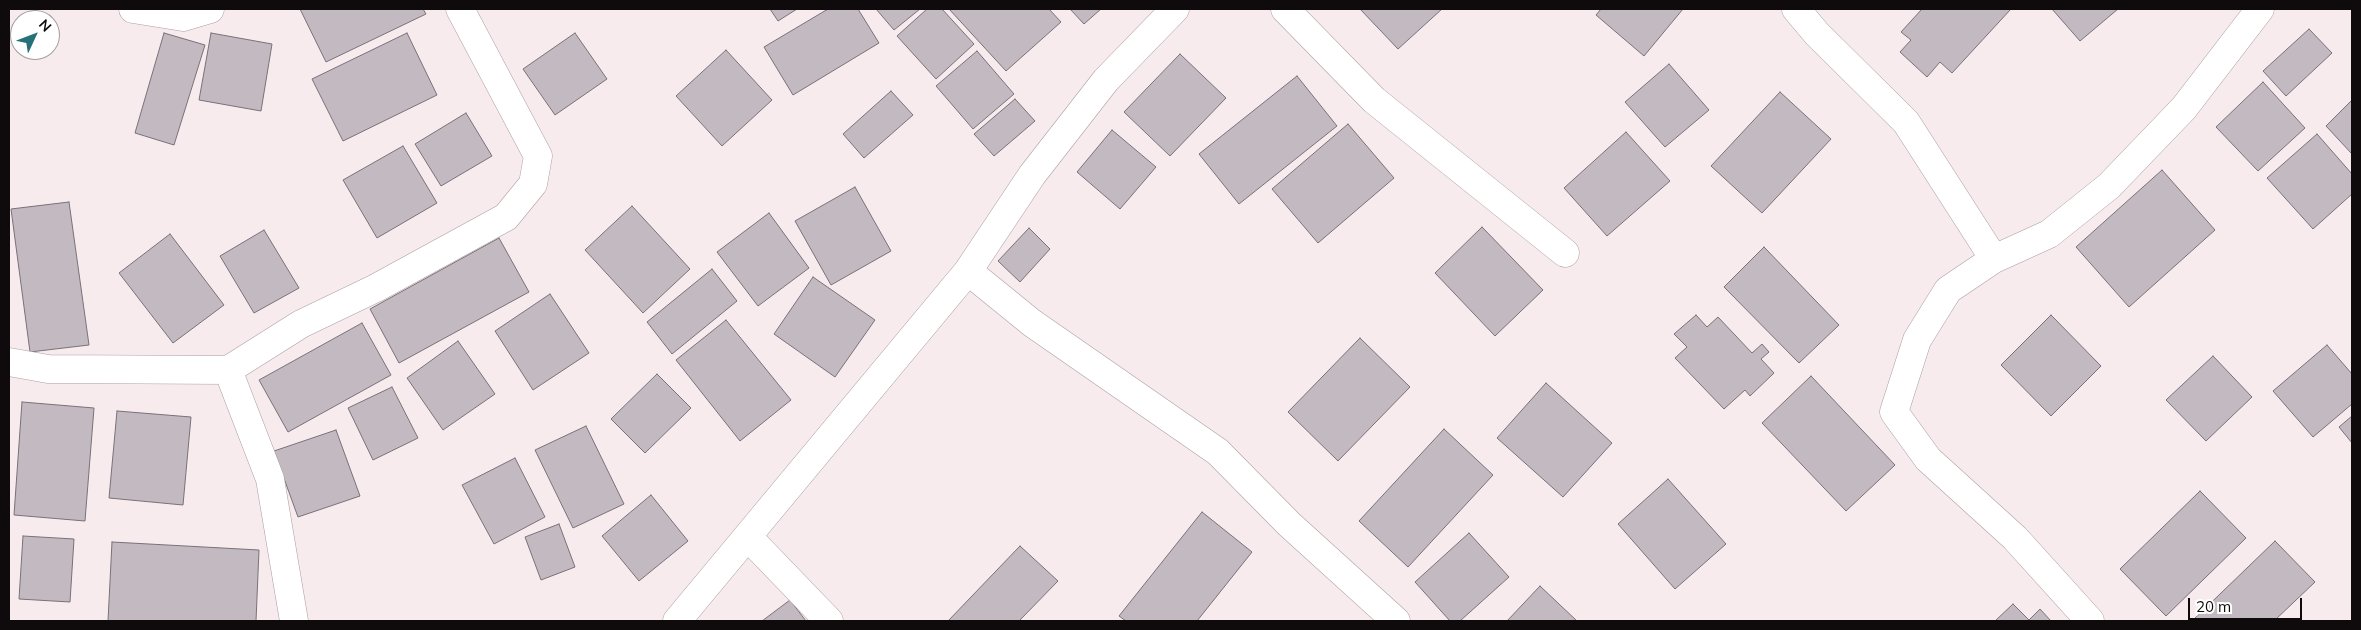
<!DOCTYPE html>
<style>
body{margin:0}
#map{position:relative;width:2361px;height:630px;overflow:hidden;background:#f8ebee;font-family:Mulish,sans-serif}
canvas{display:block}
.frame{position:absolute;inset:0;border:10px solid #0f0b0c;pointer-events:none}
.north{position:absolute;left:10px;top:10px;width:50px;height:50px;box-sizing:border-box;background:#fff;border:1px solid #9f9d9e;border-radius:50%;rotate:47deg;font-size:14px;font-weight:700;line-height:20px;text-align:center;color:#0f0b0c}
.north::after{content:'';display:block;margin:auto;width:18px;height:22px;background:#267078;clip-path:polygon(50% 0,100% 100%,50% 72%,0 100%)}
.scale{position:absolute;left:2188px;top:598px;width:114px;height:22px;box-sizing:border-box;border:2px solid #0f0b0c;border-top:0;padding-left:6px;font-size:15px;line-height:18px;white-space:nowrap;color:#0f0b0c;-webkit-text-stroke:4px #fff;paint-order:stroke}
</style>
<div id="map">
<canvas width="2361" height="630"></canvas>
<div class="frame"></div>
<div class="north">N</div>
<div class="scale">20 m</div>
</div>
<script>
const c = document.querySelector('canvas').getContext('2d');
c.lineJoin = 'round';
function fillPath(path, color) {
  c.fillStyle = color;
  c.fill(path, 'evenodd');
}
function toPath(rows) {
  const path = new Path2D();
  for (const r of rows) {
    path.moveTo(r[0], r[1]);
    for (let i = 2; i < r.length; i += 2) path.lineTo(r[i], r[i + 1]);
  }
  return path;
}
function stroke(path, color, width, dash) {
  c.strokeStyle = color;
  c.lineWidth = width;
  c.lineCap = dash ? 'butt' : 'round';
  c.setLineDash(dash || []);
  c.stroke(path);
}
const building = toPath([
 [300,9,423,9,426,14,326,62,300,9],
 [770,9,797,9,778,21,770,9],
 [828,9,858,9,879,43,793,95,764,47,828,9],
 [876,9,920,9,894,30,876,9],
 [927,9,942,9,974,44,936,79,897,36,927,9],
 [949,9,1049,9,1061,22,1006,71,949,9],
 [1070,9,1101,9,1084,24,1070,9],
 [1360,9,1442,9,1398,49,1360,9],
 [1601,9,1683,9,1644,56,1596,15,1601,9],
 [1922,9,2011,9,1952,73,1940,62,1927,77,1900,52,1911,40,1901,32,1922,9],
 [2052,9,2118,9,2080,41,2052,9],
 [2309,29,2332,53,2286,96,2263,71,2309,29],
 [164,33,205,45,174,145,135,133,164,33],
 [211,33,272,44,261,111,199,100,211,33],
 [407,33,437,95,343,141,312,79,407,33],
 [575,33,607,79,555,115,523,69,575,33],
 [726,50,772,100,722,146,676,96,726,50],
 [977,51,1014,94,973,129,936,86,977,51],
 [1180,54,1226,98,1170,156,1124,112,1180,54],
 [1669,64,1709,110,1665,147,1625,102,1669,64],
 [1297,76,1337,126,1239,204,1199,154,1297,76],
 [2263,82,2305,128,2258,171,2216,127,2263,82],
 [891,91,913,115,864,158,843,134,891,91],
 [1780,92,1831,139,1762,213,1711,166,1780,92],
 [1015,99,1035,121,994,156,974,134,1015,99],
 [2352,100,2352,154,2326,126,2352,100],
 [466,113,492,156,441,186,415,144,466,113],
 [1348,124,1394,178,1318,243,1272,189,1348,124],
 [1112,130,1156,167,1120,209,1077,172,1112,130],
 [1626,132,1670,181,1607,236,1564,188,1626,132],
 [2317,134,2352,174,2352,194,2313,229,2267,178,2317,134],
 [403,146,437,203,377,238,343,180,403,146],
 [2162,170,2215,230,2129,307,2076,247,2162,170],
 [855,187,891,251,831,285,795,221,855,187],
 [69,202,89,345,30,352,11,209,69,202],
 [632,206,690,269,643,313,585,250,632,206],
 [769,213,809,268,758,306,717,252,769,213],
 [1482,227,1543,290,1495,336,1435,273,1482,227],
 [1029,228,1050,249,1020,282,998,261,1029,228],
 [264,230,299,288,254,313,220,256,264,230],
 [170,234,224,305,173,343,119,273,170,234],
 [499,238,529,292,399,363,370,309,499,238],
 [1764,247,1839,325,1799,363,1724,287,1764,247],
 [712,269,737,301,672,354,647,322,712,269],
 [813,277,875,320,835,377,774,334,813,277],
 [550,294,589,353,533,390,495,331,550,294],
 [1696,315,1707,327,1718,317,1752,353,1762,344,1769,352,1761,359,1774,373,1750,396,1745,390,1724,409,1675,358,1687,347,1674,334,1696,315],
 [2051,315,2101,366,2051,416,2001,365,2051,315],
 [726,320,791,400,740,441,676,360,726,320],
 [362,323,391,375,288,432,259,380,362,323],
 [1360,338,1410,387,1338,461,1288,412,1360,338],
 [458,341,495,394,443,430,407,378,458,341],
 [2327,345,2352,374,2352,404,2313,437,2273,391,2327,345],
 [2213,356,2252,397,2206,441,2166,400,2213,356],
 [657,374,691,408,645,453,611,419,657,374],
 [1811,376,1895,465,1846,511,1762,423,1811,376],
 [1546,383,1612,443,1563,497,1497,438,1546,383],
 [392,387,418,438,373,460,348,408,392,387],
 [22,402,94,408,85,521,14,515,22,402],
 [117,411,191,417,183,505,109,498,117,411],
 [2352,416,2352,443,2339,427,2352,416],
 [586,426,624,504,573,528,535,450,586,426],
 [1444,429,1493,475,1408,567,1359,521,1444,429],
 [336,430,360,496,298,517,274,451,336,430],
 [515,458,545,517,494,544,462,485,515,458],
 [1668,479,1726,544,1675,589,1618,524,1668,479],
 [2200,491,2246,538,2166,616,2120,569,2200,491],
 [651,495,688,541,639,581,602,536,651,495],
 [1202,512,1252,552,1197,621,1126,621,1119,616,1202,512],
 [559,524,575,567,541,580,525,537,559,524],
 [1469,533,1509,577,1460,621,1450,621,1415,582,1469,533],
 [23,536,74,539,70,602,19,599,23,536],
 [2275,541,2315,582,2274,621,2192,621,2275,541],
 [112,542,259,550,256,621,108,621,112,542],
 [1020,546,1058,581,1019,621,948,621,1020,546],
 [1540,586,1577,621,1507,621,1540,586],
 [790,600,806,621,762,621,790,600],
 [2013,604,2029,620,2040,609,2051,621,1995,621,2013,604]
]);
fillPath(building, '#c2b9c1');
stroke(building, '#797178', 1);
const minor = toPath([
 [133,9,183,17,210,9],
 [1285,9,1374,100,1565,253],
 [1796,9,1817,34,1906,122,1994,259,2049,234,2109,186,2184,108,2260,9],
 [1994,259,1948,290,1917,340,1894,412,1928,459,2015,538,2090,621],
 [968,271,1032,323,1218,452,1289,524,1396,621],
 [9,362,48,369,228,370,270,479,294,621],
 [228,370,301,324,376,288,506,217,533,184,538,156,460,9],
 [748,537,829,621],
 [677,621,968,271,1032,175,1106,80,1175,9]
]);
stroke(minor, '#ab9fa2', 29);
stroke(minor, '#fff', 28);
</script>
